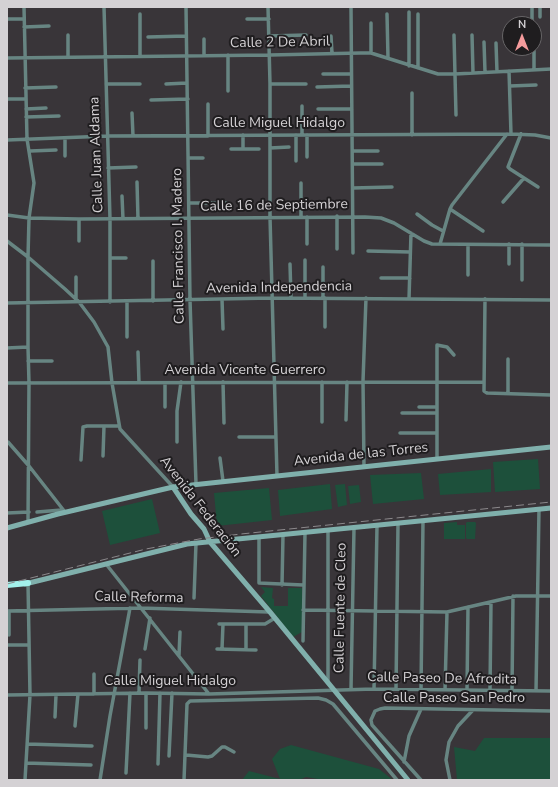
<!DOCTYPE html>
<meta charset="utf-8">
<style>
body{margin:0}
#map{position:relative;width:558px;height:787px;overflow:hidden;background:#393539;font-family:"Nunito Sans",sans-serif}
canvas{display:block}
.frame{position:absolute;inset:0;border:8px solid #d4d1d4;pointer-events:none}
.north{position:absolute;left:502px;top:16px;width:40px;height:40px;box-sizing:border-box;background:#1f1d1f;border:1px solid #676567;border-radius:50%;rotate:0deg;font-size:11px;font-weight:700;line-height:16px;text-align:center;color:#d4d1d4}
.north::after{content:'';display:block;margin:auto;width:14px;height:18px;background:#f59b9c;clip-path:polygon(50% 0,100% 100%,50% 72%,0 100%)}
</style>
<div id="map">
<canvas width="558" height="787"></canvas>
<div class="frame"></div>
<div class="north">N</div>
</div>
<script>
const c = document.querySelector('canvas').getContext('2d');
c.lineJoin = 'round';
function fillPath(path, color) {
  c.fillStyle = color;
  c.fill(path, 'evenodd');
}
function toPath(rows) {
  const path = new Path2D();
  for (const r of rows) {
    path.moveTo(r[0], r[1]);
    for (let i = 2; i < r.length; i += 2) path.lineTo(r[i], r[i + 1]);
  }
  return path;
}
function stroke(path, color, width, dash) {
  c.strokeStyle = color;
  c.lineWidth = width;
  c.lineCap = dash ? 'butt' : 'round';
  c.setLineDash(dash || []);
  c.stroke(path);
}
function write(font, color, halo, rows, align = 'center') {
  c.font = font + ' "Nunito Sans",sans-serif';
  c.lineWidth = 4;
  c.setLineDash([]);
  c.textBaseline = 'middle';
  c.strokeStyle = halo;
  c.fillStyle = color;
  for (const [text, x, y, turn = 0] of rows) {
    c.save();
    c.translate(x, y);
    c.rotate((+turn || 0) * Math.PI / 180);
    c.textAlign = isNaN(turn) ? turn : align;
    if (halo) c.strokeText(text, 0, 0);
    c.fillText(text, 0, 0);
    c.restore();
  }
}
fillPath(toPath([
 [538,459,540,489,495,492,493,462],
 [491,469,491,492,440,495,438,474],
 [421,473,424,499,373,504,370,475],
 [330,484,332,509,280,516,278,490],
 [345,484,347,505,338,507,335,485],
 [359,485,361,502,350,504,348,486],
 [269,488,272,520,217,526,214,493],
 [152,499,160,533,110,545,102,511],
 [457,522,457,525,465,525,465,539,444,539,444,523],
 [467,522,475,522,476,523,475,539,467,539,466,538,466,523],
 [261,587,273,588,272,598,274,599,274,606,288,606,288,588,302,588,302,632,293,637,261,596,265,592],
 [484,738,551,738,551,780,457,780,454,747,475,751],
 [291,745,379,769,393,780,324,780,306,777,299,780,242,780,249,771,280,779,272,759,280,749]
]), '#1d503b');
stroke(toPath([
 [24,7,27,139,34,183,29,218,28,257,28,347,29,383,28,522],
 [104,7,110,219,110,302],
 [186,7,190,300,196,484],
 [268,7,270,84,270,217,277,476],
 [351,7,353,253],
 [540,7,540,17],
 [409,12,409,66],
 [140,14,140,56],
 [387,14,388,58],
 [418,14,418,68],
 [7,19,24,19],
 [247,19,269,19],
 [371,23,371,53],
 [532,23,532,7],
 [24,27,49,26],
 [68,35,68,57],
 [454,35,456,115],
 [472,35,473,73],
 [269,36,306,35],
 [331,36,332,53],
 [148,37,186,36],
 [204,39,204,56],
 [484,42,485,72],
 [496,43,497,72],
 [7,58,270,55,360,53,371,53,438,74,455,74,551,69],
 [534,70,534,45],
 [509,71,511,134],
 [323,74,351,74],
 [106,84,140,84],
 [166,84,187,83],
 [270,84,306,84],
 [510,86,536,85],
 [317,87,351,86],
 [25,88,56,87],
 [228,91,228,55],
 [412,93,412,135],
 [7,99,26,99],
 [151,100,188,99],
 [208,104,208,136],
 [302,106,302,135],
 [26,109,46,108],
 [318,109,352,109],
 [132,113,133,136],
 [26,117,59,116],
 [521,134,508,167,510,169,538,187],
 [243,135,243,149,259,149],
 [296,135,296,161],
 [307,135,307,157],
 [65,138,65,156],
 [7,140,108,136,511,134,535,135,551,138],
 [270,148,289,147],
 [231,149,243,149],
 [30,151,56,150],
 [353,151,378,151],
 [188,158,203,158],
 [353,164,382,164],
 [108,168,136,167],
 [137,182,138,219],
 [301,183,301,217],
 [353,188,392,187],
 [122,196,123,219],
 [503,202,524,178],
 [189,203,226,203],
 [450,209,483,231],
 [417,214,432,225,443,231],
 [7,215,29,218,79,219,365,217,381,218,394,223,424,241,432,244,551,245],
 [337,216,337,249],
 [7,241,28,257,65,289,79,302,94,322,108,347,112,383,120,429,173,487],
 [79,241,79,219],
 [307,244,307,217],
 [440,244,450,209,452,205,507,134],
 [509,244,509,264],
 [368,251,410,252],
 [110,258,126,258],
 [305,260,305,298],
 [153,261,153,301],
 [290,264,291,298],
 [323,267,323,298],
 [468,275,468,245],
 [76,277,76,300],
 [381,278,410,278],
 [522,280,522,244],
 [222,299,223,329],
 [409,299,411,233],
 [485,299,484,391,487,393,551,395],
 [7,303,272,298,551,300],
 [325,327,325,298],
 [127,337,127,301],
 [7,348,28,347],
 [138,352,139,383],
 [508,359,508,393],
 [28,361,52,361],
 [223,382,224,423],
 [7,383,483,382],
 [165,383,165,407],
 [419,407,436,407],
 [402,413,436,413],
 [346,420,347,382],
 [322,422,322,382],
 [400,433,436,433],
 [239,437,275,437],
 [8,442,29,466,65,512],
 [177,442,177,411,181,382],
 [103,456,104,426],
 [220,458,223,481],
 [437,459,437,345,447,347,454,355],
 [81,460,83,427,87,426,119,426],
 [364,467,363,381,366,298],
 [37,512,62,510],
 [7,513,29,512],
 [259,537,259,583,303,585],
 [106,564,209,694],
 [282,585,283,535],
 [194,598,196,543],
 [303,610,447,612,516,596,551,596],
 [7,611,140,608,269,612],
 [219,624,265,624,275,618],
 [9,635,9,611],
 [303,641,305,533],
 [7,645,29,645],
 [145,649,150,618],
 [217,649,256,650],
 [222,649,223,624],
 [246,649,246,625],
 [179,655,180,632],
 [328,682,328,530],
 [351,689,354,528],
 [374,689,377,526],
 [396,689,398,524],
 [421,690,423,521],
 [445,690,447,612],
 [467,691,468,607],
 [490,691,491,602],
 [512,691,513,596],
 [536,691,539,509],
 [139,693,140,660],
 [94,694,94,674],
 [7,695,146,693,209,694,374,689,551,691],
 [55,717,56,695],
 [75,726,78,694],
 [146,728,146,693],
 [27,744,92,746],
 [186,755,208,757,212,756,222,747,225,747,234,752],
 [169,756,172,693],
 [404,762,409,736,421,709],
 [26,763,91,765],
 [158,764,160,693],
 [126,773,130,693],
 [25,780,30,695,28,583],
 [100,780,110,716,130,608],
 [184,780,187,704,190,701,318,698,326,700,333,704,397,780],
 [421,780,372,725,371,720,375,711,380,709,385,708,551,711],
 [450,780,446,760,449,742,458,726,473,710]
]), '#678582', 3.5);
stroke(toPath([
 [173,487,191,514,204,529,210,542,270,612,408,780],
 [7,528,58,514,173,487,551,447],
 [25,584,187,544,551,508]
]), '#80b0ac', 5);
stroke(toPath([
 [7,585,28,583]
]), '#a3f1eb', 6);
stroke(toPath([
 [7,584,146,549,199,539,241,534,551,502]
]), '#8c898c', 1, [8, 4]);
write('14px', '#d4d1d4', '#1f1d1f', [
 ["Calle 2 De Abril",280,43,-1],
 ["Calle Miguel Hidalgo",279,124],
 ["Calle Juan Aldama",97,155,-92],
 ["Calle 16 de Septiembre",274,206,-1],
 ["Calle Francisco I. Madero",179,246,-91],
 ["Avenida Independencia",279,288,-1],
 ["Avenida Vicente Guerrero",245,371],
 ["Avenida de las Torres",361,455,-6],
 ["Avenida Federación",200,507,52],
 ["Calle Reforma",139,598,1],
 ["Calle Fuente de Cleo",341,608,-89],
 ["Calle Paseo De Afrodita",442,679,1],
 ["Calle Miguel Hidalgo",170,682],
 ["Calle Paseo San Pedro",454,699]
]);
</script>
